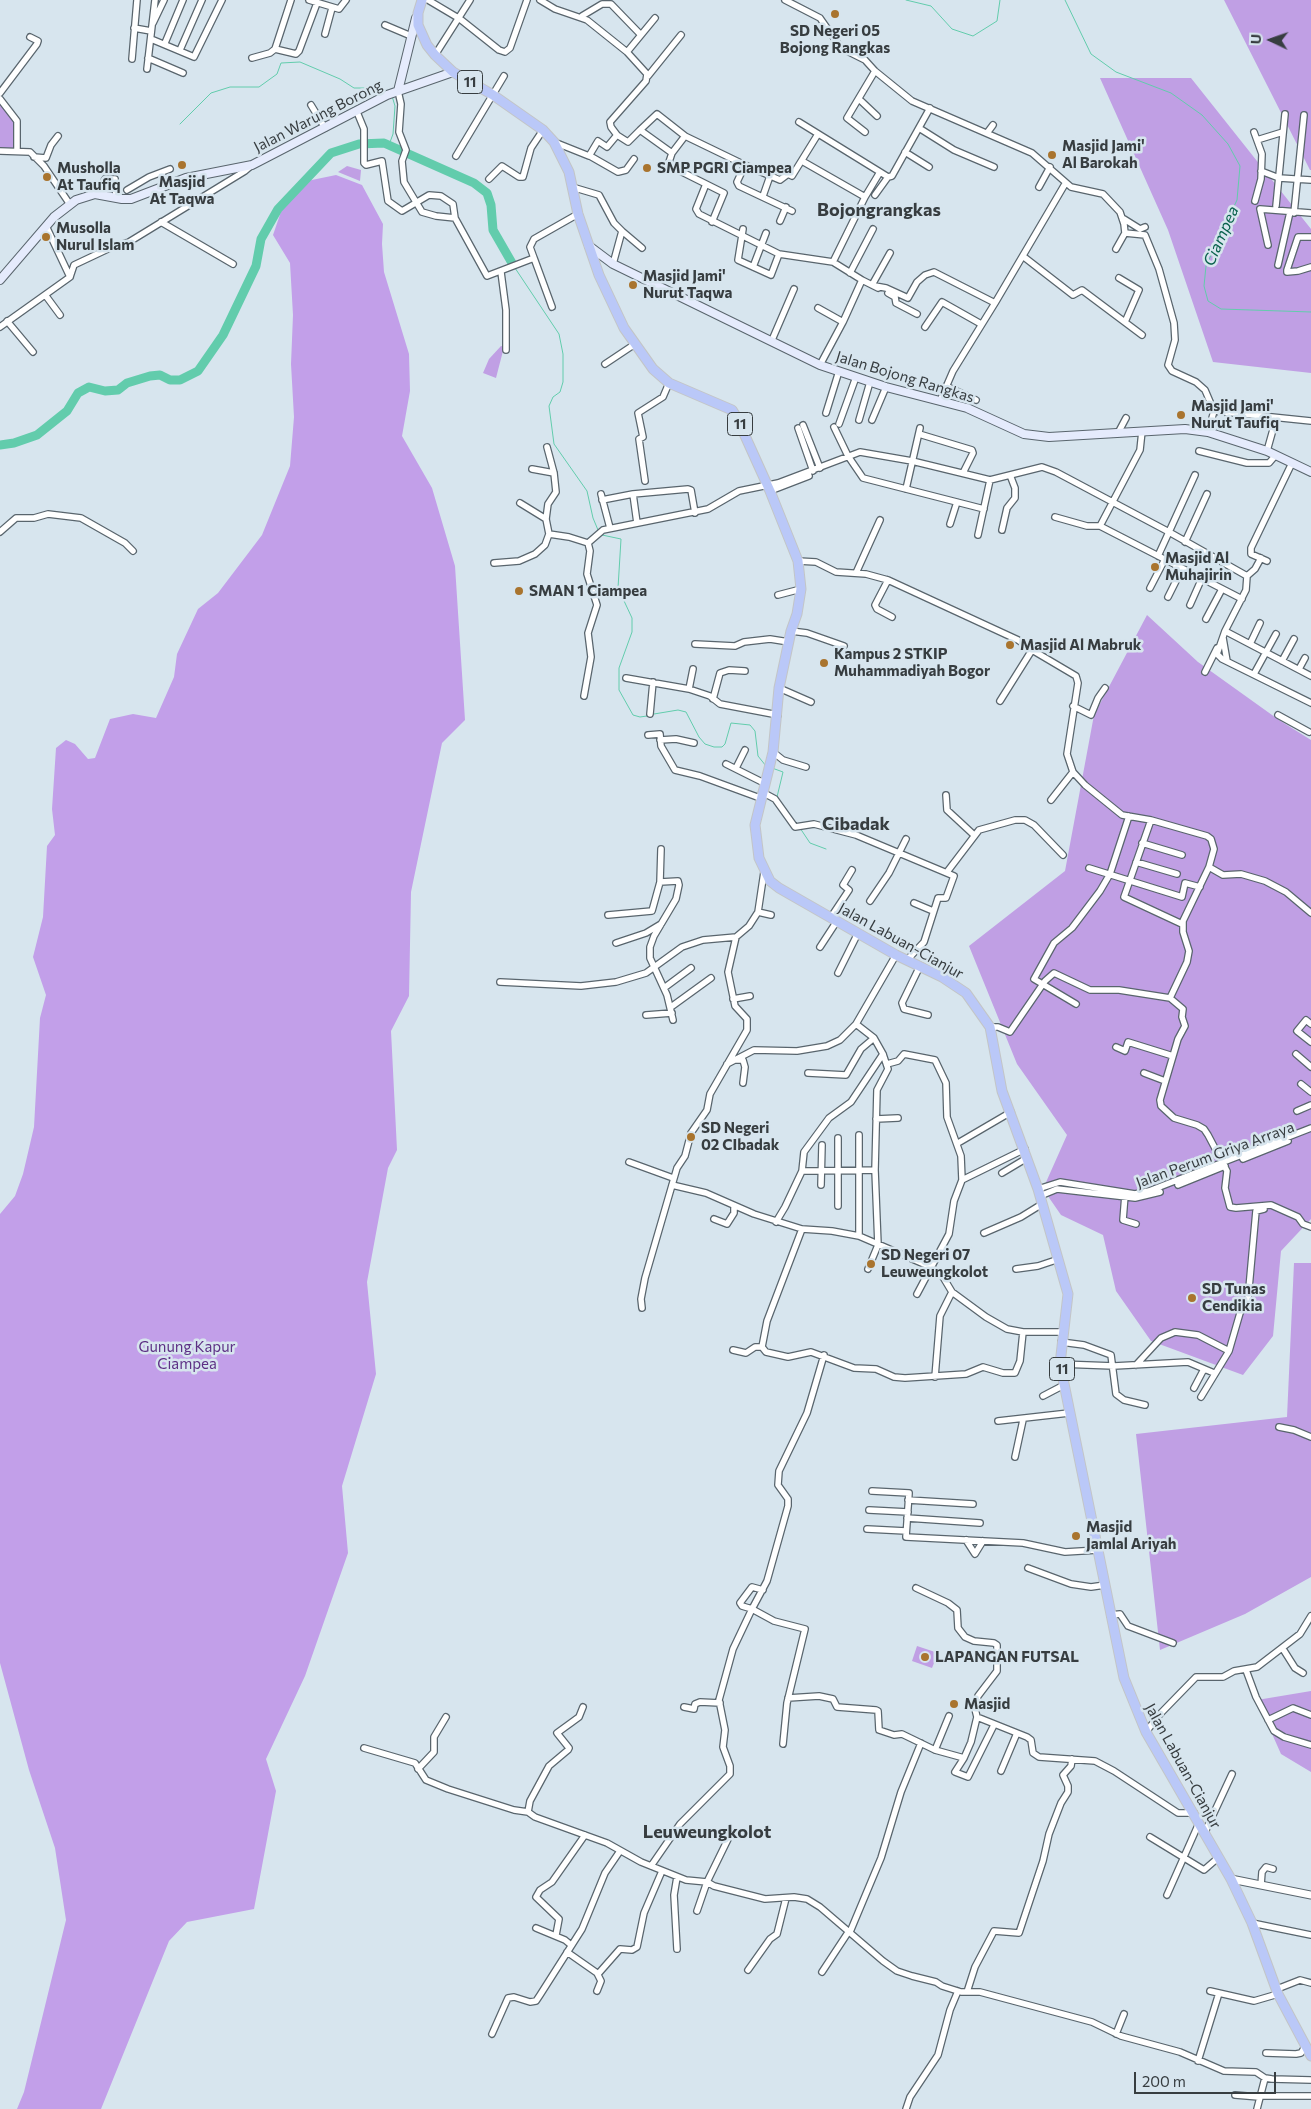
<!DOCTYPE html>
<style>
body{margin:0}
#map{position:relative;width:1311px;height:2109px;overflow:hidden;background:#d7e5ee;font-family:Commissioner,sans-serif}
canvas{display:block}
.north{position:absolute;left:1246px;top:15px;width:50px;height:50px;-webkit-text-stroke:4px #d7e5ee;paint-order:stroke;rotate:273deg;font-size:14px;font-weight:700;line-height:20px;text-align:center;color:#373d40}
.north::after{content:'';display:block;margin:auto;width:18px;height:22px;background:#373d40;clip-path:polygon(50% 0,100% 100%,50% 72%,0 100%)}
.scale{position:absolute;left:1134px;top:2072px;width:142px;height:22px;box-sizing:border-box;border:2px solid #373d40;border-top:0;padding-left:6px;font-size:15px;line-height:18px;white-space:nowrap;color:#373d40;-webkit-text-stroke:4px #d7e5ee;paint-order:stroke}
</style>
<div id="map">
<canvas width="1311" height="2109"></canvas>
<div class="north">U</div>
<div class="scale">200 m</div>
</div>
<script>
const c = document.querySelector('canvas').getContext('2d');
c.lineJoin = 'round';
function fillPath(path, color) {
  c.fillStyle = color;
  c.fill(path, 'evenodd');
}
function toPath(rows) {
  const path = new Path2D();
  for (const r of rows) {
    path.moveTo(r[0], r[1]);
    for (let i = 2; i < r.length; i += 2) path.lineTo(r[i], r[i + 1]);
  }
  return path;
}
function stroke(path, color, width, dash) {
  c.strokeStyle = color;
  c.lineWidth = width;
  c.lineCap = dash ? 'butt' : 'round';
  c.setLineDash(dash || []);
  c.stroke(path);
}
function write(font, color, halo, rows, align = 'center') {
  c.font = font + ' Commissioner,sans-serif';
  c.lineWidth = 5;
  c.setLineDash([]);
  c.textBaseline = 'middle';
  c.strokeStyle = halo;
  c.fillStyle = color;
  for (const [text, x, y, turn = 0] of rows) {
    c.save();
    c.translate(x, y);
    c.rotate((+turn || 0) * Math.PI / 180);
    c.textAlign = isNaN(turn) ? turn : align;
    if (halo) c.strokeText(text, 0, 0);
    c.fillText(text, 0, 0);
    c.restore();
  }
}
fillPath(toPath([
 [1224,0,1311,0,1311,170,1310,170],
 [1100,78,1191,78,1311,229,1311,373,1213,362,1168,230],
 [0,102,13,118,14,148,0,150],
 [347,166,361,170,360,181,338,172],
 [501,346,504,347,496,378,483,373,489,359],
 [1147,615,1198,662,1279,720,1311,740,1311,1219,1281,1251,1273,1336,1243,1375,1151,1341,1116,1291,1103,1235,1061,1215,1043,1189,1067,1135,1017,1064,969,946,1065,871,1094,715],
 [1294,1263,1311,1263,1311,1577,1245,1614,1160,1650,1136,1434,1287,1417],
 [917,1646,938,1653,932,1668,912,1661],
 [1311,1691,1311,1772,1281,1754,1257,1700]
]), '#c09fe4');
fillPath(toPath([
 [336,175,362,185,383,224,382,244,384,272,409,354,410,391,402,436,432,488,455,566,465,720,442,743,411,892,409,996,391,1031,397,1150,388,1168,367,1282,376,1374,342,1486,348,1553,305,1676,266,1759,276,1791,254,1909,187,1922,169,1941,101,2109,17,2109,24,2092,66,1920,55,1848,29,1770,0,1663,0,1214,15,1196,23,1174,34,1127,40,1018,46,995,33,957,43,917,47,846,55,835,52,809,56,748,66,740,75,744,88,759,95,758,110,719,133,714,156,718,174,677,177,654,198,609,218,593,262,535,290,466,294,417,291,364,293,315,290,263,273,235,285,200,307,181]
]), '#c29fe9');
stroke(toPath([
 [906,0,931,6,952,29,973,36,997,21,1000,0],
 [1065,0,1091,54,1116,72,1171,93,1202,115,1228,144,1240,166,1237,200,1206,266,1204,286,1208,301,1221,309,1311,312],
 [180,124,211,93,230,87,259,87,277,74,281,63,300,62,340,79,354,88,378,88,388,91],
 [389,145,393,134,395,106,392,96],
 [515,268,559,334,563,354,563,382,560,392,553,397,549,406,554,444,587,491,593,518,598,530],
 [602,535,621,539,618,588,632,618,632,632,619,668,619,690,633,715,640,717,647,716],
 [654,714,678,710,686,712,699,737,705,744,714,747,722,747,725,744,731,723,750,725,755,731,758,756,766,766],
 [772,768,783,772,777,797],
 [800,828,810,843,826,849]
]), '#62ccac', 1);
stroke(toPath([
 [0,445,14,443,37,435,67,411,78,393,89,387,105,391,118,390,127,383,150,376,160,375,170,380,180,380,198,371,223,335,256,266,261,239,278,209,331,153,359,144,384,143,474,183,487,193,491,205,493,230,512,263]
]), '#62ccac', 9);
const minor = toPath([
 [291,0,275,49,296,54,299,51,317,3],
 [309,0,339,9,346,0],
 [428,0,460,19,499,50,505,52,510,48,527,0],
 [540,0,555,9,587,20,627,52,647,74,646,81,610,122,611,127,617,135],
 [785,0,820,18,841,48,865,60,875,71,912,101,1032,153,1071,187,1103,194,1120,212,1124,224,1125,233,1145,235,1159,269,1174,323,1175,340,1168,365,1172,371,1196,382,1205,390,1214,411,1208,432],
 [582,16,602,4,611,4,641,35],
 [153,23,164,0],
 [385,25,411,36],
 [134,28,151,31],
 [325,34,332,8],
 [151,39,194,57,222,0],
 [165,43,183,0],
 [180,50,202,0],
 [627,52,655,18],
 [435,55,470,0],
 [148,58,183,73],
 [252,58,270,53,275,49],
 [132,59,137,0],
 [147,69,155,0],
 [648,76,681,35],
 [398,91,401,104,399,132,406,150,402,161,404,182,422,212,436,216,455,218,487,276,534,258,530,247,534,239,578,214],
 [0,93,37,44,38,41,30,37],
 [0,99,17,121,17,150],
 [859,99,877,116],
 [311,105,325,128],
 [357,112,364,129,364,163,366,165,382,161,388,201,402,211,429,195,441,196,453,204,455,218],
 [799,122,880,172,865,197,833,262,862,280,843,322,820,365],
 [919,128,954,150,994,167],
 [640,130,657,114,685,136],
 [865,132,847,118,875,71],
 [1254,132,1262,154,1261,179,1255,201],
 [987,133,993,125],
 [1257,140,1283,132],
 [554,142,589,156,598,141,607,147,617,135,628,142,640,130,672,153,669,162,674,168,706,184,696,209,699,214,779,254,833,262],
 [0,151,30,152,44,166,69,203],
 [905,152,929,167],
 [672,153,685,136,745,165,737,182,739,186,792,211],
 [456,156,504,76],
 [590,156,618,172,626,170,634,159],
 [34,157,46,158,51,145,58,136],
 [802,161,865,197],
 [745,165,780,180,788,174,792,176,818,134],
 [1261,171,1279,178,1311,180],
 [880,172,888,177,892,176,930,108],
 [489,179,502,166,519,177,523,177,531,148,543,130],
 [706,184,724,193,712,222],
 [572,187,599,195,614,223,622,231,613,264],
 [1039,187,1050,167],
 [127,190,149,177,170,169],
 [101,195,101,187,105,179,115,179,116,198],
 [875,195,888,177],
 [763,196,770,176],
 [1276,206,1285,114],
 [1294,213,1304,115],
 [1124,219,1140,229,1145,227],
 [780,221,786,207],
 [161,222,233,264],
 [46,226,70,277],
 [743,229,738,260,771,275,779,254],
 [622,231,642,248],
 [1311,237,1298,237,1287,270,1287,272,1298,271,1311,267],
 [1268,245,1260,209,1311,213],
 [1116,249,1125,233],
 [1024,257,1073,295,1082,290,1142,335],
 [534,258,552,307],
 [1278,265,1290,212],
 [753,267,766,233],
 [501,272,506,310,506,350],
 [850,273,873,229],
 [1119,278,1139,290,1125,322],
 [862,280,878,288],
 [872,285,890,253],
 [875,286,886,288,908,298,917,282,925,275,934,272,995,303,953,371,940,401],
 [888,293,895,297,896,303,917,314],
 [46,296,60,315],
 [995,303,1065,184],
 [818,308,843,322],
 [7,321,33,352],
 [0,327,70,277,74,265,110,248,129,242,245,171,252,165],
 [925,327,942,302,981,324],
 [772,340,794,289],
 [605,364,635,344],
 [946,386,976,400],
 [1214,411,1311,421],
 [826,413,839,371],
 [859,420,870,382],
 [872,420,886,387],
 [839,424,856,377],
 [803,425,820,468],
 [834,427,848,456,863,478,984,509],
 [798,428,813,471],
 [1142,431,1140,450,1100,526,1242,599],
 [1118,433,1126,418],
 [919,434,972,450,973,453,963,473],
 [547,447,554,473,556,492,548,504,546,519,549,534],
 [1199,451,1247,463,1269,463,1275,456],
 [1267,451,1274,426,1273,418],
 [532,469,554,473],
 [645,481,639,439,643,437,638,413,663,397,669,383],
 [906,489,920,428],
 [770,491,809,476,807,472],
 [601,494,610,528],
 [633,494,637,523],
 [602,500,633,494,688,489,691,490,695,513],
 [520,503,546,519],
 [1055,517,1087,526,1100,526],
 [950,524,957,502],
 [1002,530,1007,508,1015,498,1015,488,1010,475],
 [0,532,16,518,34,518,48,514,81,518,125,543,133,551],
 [978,535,990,480],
 [1185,542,1207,494],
 [1158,556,1195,475],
 [798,561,816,562,836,572,866,574,888,580,1018,640,1032,650,1076,676,1078,683,1067,754,1073,772,1085,785,1122,815,1151,820,1207,836,1211,839,1214,849,1209,867,1223,875,1241,874,1265,881,1286,892,1311,913],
 [1267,561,1251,554,1251,548,1292,463],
 [494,563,519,561,535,554,545,545,549,534,569,537,588,543,603,530,708,509,739,491,778,483,860,452,912,461,990,480,1042,467,1056,472,1169,532,1247,576,1246,590,1225,631,1217,654,1222,659,1311,703],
 [856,573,880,520],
 [1247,576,1255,569,1261,558],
 [888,580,875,605,877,609,892,617],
 [1150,588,1164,561],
 [778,595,801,589],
 [1168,597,1182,569],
 [1190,605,1202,578],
 [1206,619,1222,589],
 [791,631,807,633,844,646],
 [1225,631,1311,676],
 [1223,638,1227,661],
 [695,644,735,646,744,642,770,639,789,642],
 [1250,644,1260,623],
 [1282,661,1294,639],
 [1299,669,1305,658],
 [1205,672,1217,648],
 [1254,674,1276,634],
 [626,678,689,689,710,696,720,704,778,715],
 [779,688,811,702],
 [689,689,693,669],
 [584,696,591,657,588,633,597,605,587,574,590,551,588,543],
 [713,699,720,673,729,670,745,671],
 [1000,701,1032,650],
 [1073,706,1091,715,1098,698,1105,688],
 [650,714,653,682],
 [1278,715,1309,732],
 [648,735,660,734,661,746,675,770,700,776,760,798],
 [660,740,676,739,694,743],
 [773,752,783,760,806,767],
 [726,764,764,783],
 [736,768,745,750],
 [762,792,775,799,795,827,814,824,856,835,954,876,946,898,938,898,924,942,908,959],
 [946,795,947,810,974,835],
 [1051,800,1073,772],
 [1151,820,1124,897,1182,924],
 [1142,843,1182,855],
 [1136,862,1177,874],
 [1089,868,1182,897,1185,883,1200,887],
 [947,872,979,830,1015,820,1025,820,1034,825,1063,855],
 [660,882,678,881,679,885,676,899,654,936,650,947,650,958,667,995,673,1020],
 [870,901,889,873,906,839],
 [914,903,933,911],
 [758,912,771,915],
 [608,915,652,911,660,882,661,849],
 [831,917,849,890,843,885,852,870],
 [616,943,646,933,661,924],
 [820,947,837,921],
 [920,966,902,1003,904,1009,928,1015],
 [838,973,858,933],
 [500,982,581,986,616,982,646,973,682,947,703,940,736,937,749,926,758,912,764,872],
 [664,988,691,968],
 [1170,998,1183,1009,1182,1017,1185,1026,1178,1039,1160,1100,1161,1106,1174,1118,1197,1125,1204,1129,1208,1135,1227,1171,1225,1188,1230,1207,1236,1208,1271,1205,1298,1217,1303,1224,1311,1227],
 [733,999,750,996],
 [1076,1004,1034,979,1054,943,1072,928,1100,891,1110,874,1129,816],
 [671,1007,711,978],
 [646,1015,672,1013],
 [856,1024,874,1038,883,1054,888,1069,877,1090,875,1170,878,1245,868,1269],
 [1311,1024,1306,1020,1297,1031,1311,1042],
 [990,1027,998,1027,1010,1032,1045,981,1054,973,1090,990,1119,990,1170,998,1187,962,1189,951,1183,932,1183,921,1209,867],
 [1116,1047,1125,1051,1128,1042,1173,1056],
 [1296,1054,1311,1067],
 [737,1060,743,1060,745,1067,743,1083],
 [727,1064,754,1050,797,1051,827,1046,840,1040,856,1024,896,955],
 [887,1064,898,1061,904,1054,935,1060,946,1083,947,1117,961,1156,962,1180,954,1201,949,1234,917,1294],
 [808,1073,846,1075,861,1049,874,1038],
 [1144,1073,1165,1081],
 [1301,1084,1311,1092],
 [1297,1111,1311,1105],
 [876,1119,898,1118],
 [958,1143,1011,1112],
 [1243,1159,1288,1141],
 [629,1162,673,1178],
 [802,1171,875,1170],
 [1002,1173,1027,1158],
 [962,1180,1025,1149],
 [672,1185,706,1193,754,1214,802,1229,767,1321,762,1347,766,1352,788,1357,811,1352,854,1368,876,1369,894,1377,905,1378,966,1374,983,1367,1003,1373,1015,1373,1020,1361,1023,1332],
 [821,1185,822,1145],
 [1178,1185,1225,1166],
 [1038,1189,1060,1182,1135,1194,1149,1191,1311,1128],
 [1125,1195,1123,1220,1136,1224],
 [1040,1196,1057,1189,1135,1198,1160,1192],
 [838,1206,838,1138],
 [714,1219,727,1224,734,1213,734,1206],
 [776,1222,785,1207,802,1171,804,1152,829,1118,851,1102,883,1054],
 [802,1229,832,1231,859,1236,931,1267,943,1277,952,1292,986,1317,1007,1329,1023,1332,1063,1332],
 [984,1233,1021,1217,1042,1204],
 [859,1236,859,1135],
 [1016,1269,1038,1266,1059,1259],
 [642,1308,641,1299,645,1278,677,1168,685,1156,691,1133,707,1110,710,1094,747,1030,747,1019,735,1006,728,972,736,937],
 [1061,1342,1084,1345,1111,1355,1116,1394,1124,1400,1145,1405],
 [733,1350,746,1353,755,1347,762,1347],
 [1060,1364,1114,1366,1188,1362,1214,1373],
 [1136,1365,1161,1338,1175,1332,1198,1335,1229,1351],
 [935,1377,940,1316,952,1292],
 [1194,1388,1204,1369],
 [1043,1396,1064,1385],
 [1201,1397,1229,1351,1240,1313,1248,1299,1256,1211,1264,1209],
 [998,1421,1069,1413],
 [1279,1427,1294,1430,1311,1437],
 [1015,1457,1023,1420],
 [872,1491,909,1493,906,1537,1023,1543,1065,1552,1098,1550],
 [908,1500,973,1504],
 [869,1510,908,1512],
 [907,1518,980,1523],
 [867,1529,906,1531],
 [966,1540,975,1554,983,1541],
 [1028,1568,1071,1584,1091,1587,1105,1585],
 [916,1588,948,1603,957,1610,958,1628,965,1637,974,1641,994,1643,997,1645,997,1671,978,1696,975,1709,977,1717],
 [1110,1615,1120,1614,1128,1626,1173,1643],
 [1283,1649,1295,1668,1303,1673],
 [1246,1670,1256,1697,1274,1731,1284,1737,1311,1745],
 [788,1698,819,1696,833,1699,837,1707,876,1710,878,1711,879,1730,894,1735,902,1734,935,1750,964,1758,971,1742,977,1717,1027,1737,1031,1740,1033,1753,1039,1757,1095,1761,1114,1771,1178,1813,1194,1813],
 [583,1707,579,1717,557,1733,569,1748,568,1750,549,1766,530,1801,528,1812,535,1817,607,1843,641,1862,686,1880,707,1882,714,1886,765,1899,794,1897,807,1899,820,1907,883,1961,897,1971,912,1976,936,1982,942,1986,961,1992,980,1992,1092,2022,1121,2036,1180,2052,1224,2071,1256,2072,1265,2078,1272,2079,1311,2080],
 [684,1707,694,1709,695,1704,700,1702,720,1703],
 [1268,1720,1293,1708,1311,1715],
 [1146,1732,1160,1714,1196,1677,1223,1677,1234,1671,1257,1667,1300,1634,1311,1616],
 [783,1744,787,1703,805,1629,774,1621,752,1609,767,1581,788,1506,788,1499,778,1485,779,1471,807,1413,824,1355],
 [364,1748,415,1763,426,1780,448,1789,514,1810,528,1812],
 [935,1750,949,1716],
 [964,1758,955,1772,968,1777,994,1725],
 [418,1769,434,1752,434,1737,446,1717],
 [1001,1771,1017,1733],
 [1205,1832,1232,1774],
 [1150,1837,1204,1870,1219,1857],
 [651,1866,680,1824,730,1774,730,1766,723,1747,725,1730,719,1700,733,1649,752,1609,742,1606,740,1603,752,1587,763,1590],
 [1261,1885,1262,1872,1266,1867,1273,1869],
 [1167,1895,1199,1823],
 [697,1911,707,1882,730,1835],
 [1252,1923,1311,1935],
 [536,1928,565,1940,571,1945],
 [850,1932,881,1858,901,1792,921,1743],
 [556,1935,559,1919,536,1897,540,1890,552,1882,585,1835],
 [677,1949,674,1895,677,1877],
 [567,1952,597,1973,601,1981,597,1991],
 [748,1970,770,1939,777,1934,786,1898],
 [822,1972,849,1931],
 [598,1974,620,1949,632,1950,637,1947,644,1913,662,1871],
 [1277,1989,1300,1980,1311,1983],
 [1210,1991,1254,2001,1278,1994],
 [967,1992,975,1967,994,1931,1019,1933,1043,1861,1049,1834,1061,1803,1068,1792,1068,1786,1063,1775,1071,1766,1072,1759],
 [492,2034,508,1998,514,1997,530,2002,536,2001,540,1995,582,1929,605,1873,620,1851],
 [1116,2034,1124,2014],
 [1266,2053,1296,2054,1301,2053,1305,2047],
 [1198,2061,1219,1993],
 [1235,2095,1259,2097],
 [1259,2096,1311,2096],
 [906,2109,910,2097,938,2055,950,2010,958,1991],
 [1257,2109,1265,2078]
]);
const tertiary = toPath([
 [1231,1879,1311,1895]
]);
const secondary = toPath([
 [398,91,416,18],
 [589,246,613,264,820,365,886,387,967,408,1024,434,1049,437,1185,429,1208,432,1267,451,1311,472],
 [0,280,54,217,76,200,95,194,122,199,131,199,186,178,252,165,387,95,453,72]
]);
const trunk = toPath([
 [422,0,418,13,418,25,427,45,435,55,453,72,493,95,543,130,554,142,569,172,578,214,599,275,624,328,653,369,669,383,732,410,737,418,770,491,798,561,801,589,797,614,791,631,779,688,773,752,755,825,759,858,770,881,779,888,896,955,942,977,966,993,990,1027,1002,1091,1038,1189,1068,1294,1060,1364,1124,1678,1146,1732,1231,1879,1252,1923,1278,1994,1311,2056]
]);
stroke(minor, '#59656d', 8);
stroke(tertiary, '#59656d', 9);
stroke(secondary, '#59656d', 10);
stroke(trunk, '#c3c5c6', 11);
stroke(minor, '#fff', 5.5);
stroke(tertiary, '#fff', 7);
stroke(secondary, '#e5ebfc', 8);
stroke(trunk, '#bac8f8', 9);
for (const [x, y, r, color] of [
 [835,14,5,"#a9742e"],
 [1052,155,5,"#a9742e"],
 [182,165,5,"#a9742e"],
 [647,168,5,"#a9742e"],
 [47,177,5,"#a9742e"],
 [46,237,5,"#a9742e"],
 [633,285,5,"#a9742e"],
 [1181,415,5,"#a9742e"],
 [1155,567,5,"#a9742e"],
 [519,591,5,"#a9742e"],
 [1010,645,5,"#a9742e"],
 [824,663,5,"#a9742e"],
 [691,1137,5,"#a9742e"],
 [871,1264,5,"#a9742e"],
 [1192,1298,5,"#a9742e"],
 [1076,1536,5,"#a9742e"],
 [925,1657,5,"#a9742e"],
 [954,1704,5,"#a9742e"]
]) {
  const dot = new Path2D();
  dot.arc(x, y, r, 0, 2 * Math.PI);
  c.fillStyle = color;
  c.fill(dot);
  stroke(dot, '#d7e5ee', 2);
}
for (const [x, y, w] of [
 [470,82,25],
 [740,424,25],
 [1062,1369,25]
]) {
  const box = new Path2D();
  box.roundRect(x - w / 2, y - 11.5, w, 23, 4);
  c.fillStyle = '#d7e5ee';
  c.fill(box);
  stroke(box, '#373d40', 1);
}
write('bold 14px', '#373d40', null, [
 ["11",470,82],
 ["11",740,424],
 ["11",1062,1369]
]);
write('bold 15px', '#373d40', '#d7e5ee', [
 ["SD Negeri 05",835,31,"center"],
 ["Bojong Rangkas",835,48,"center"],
 ["Masjid Jami'",1062,146],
 ["Al Barokah",1062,163],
 ["Musholla",57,168],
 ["At Taufiq",57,185],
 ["SMP PGRI Ciampea",657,168],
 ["Masjid",182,182,"center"],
 ["At Taqwa",182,199,"center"],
 ["Musolla",56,228],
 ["Nurul Islam",56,245],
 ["Masjid Jami'",643,276],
 ["Nurut Taqwa",643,293],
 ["Masjid Jami'",1191,406],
 ["Nurut Taufiq",1191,423],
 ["Masjid Al",1165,558],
 ["Muhajirin",1165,575],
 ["SMAN 1 Ciampea",529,591],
 ["Masjid Al Mabruk",1020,645],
 ["Kampus 2 STKIP",834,654],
 ["Muhammadiyah Bogor",834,671],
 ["SD Negeri",701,1128],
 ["02 CIbadak",701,1145],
 ["SD Negeri 07",881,1255],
 ["Leuweungkolot",881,1272],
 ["SD Tunas",1202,1289],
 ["Cendikia",1202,1306],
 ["Masjid",1086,1527],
 ["Jamlal Ariyah",1086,1544],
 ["LAPANGAN FUTSAL",935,1657],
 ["Masjid",964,1704]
], 'left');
write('15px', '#373d40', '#d7e5ee', [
 ["Jalan Warung Borong",318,116,-27],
 ["Jalan Bojong Rangkas",905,377,17],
 ["Jalan Labuan-Cianjur",901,941,29],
 ["Jalan Perum Griya Arraya",1215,1155,-20],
 ["Jalan Labuan-Cianjur",1183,1766,61]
]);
write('15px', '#5d3085', '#d7e5ee', [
 ["Gunung Kapur",187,1347],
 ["Ciampea",187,1364]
]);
write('italic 16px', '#0a624d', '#d7e5ee', [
 ["Ciampea",1221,236,-66]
]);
write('bold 18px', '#373d40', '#d7e5ee', [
 ["Bojongrangkas",879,210],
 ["Cibadak",856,824],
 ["Leuweungkolot",707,1832]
]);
</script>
